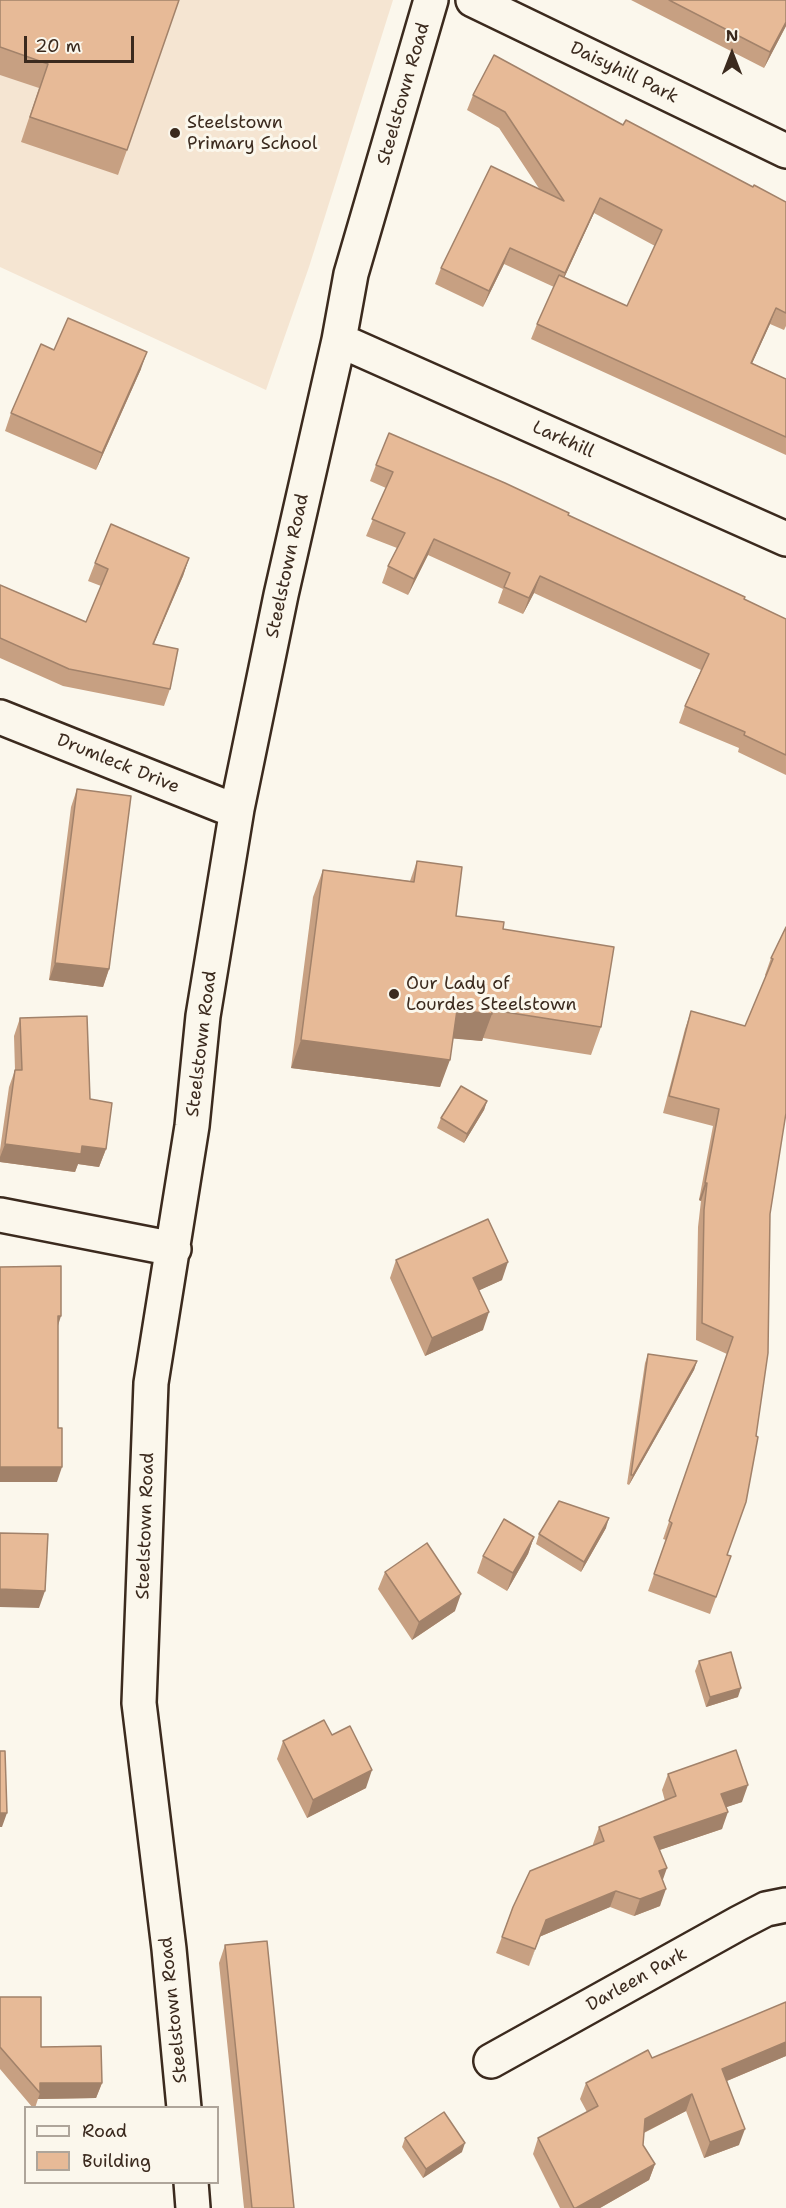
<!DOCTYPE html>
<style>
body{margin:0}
#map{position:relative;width:786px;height:2208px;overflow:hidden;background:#fbf7ec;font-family:"Shantell Sans",sans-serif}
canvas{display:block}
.legend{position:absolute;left:24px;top:2106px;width:195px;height:78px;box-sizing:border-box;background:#fbf7ec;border:2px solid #aea59a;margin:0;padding:8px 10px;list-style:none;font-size:18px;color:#3b2a1e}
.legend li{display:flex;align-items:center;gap:12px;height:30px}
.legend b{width:30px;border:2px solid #aea59a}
.north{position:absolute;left:702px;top:24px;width:60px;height:60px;-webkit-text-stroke:4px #fbf7ec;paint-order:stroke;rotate:0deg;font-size:16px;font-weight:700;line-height:24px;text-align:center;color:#3b2a1e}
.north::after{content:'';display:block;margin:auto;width:21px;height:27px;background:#3b2a1e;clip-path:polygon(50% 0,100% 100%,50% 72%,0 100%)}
.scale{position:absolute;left:24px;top:36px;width:110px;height:27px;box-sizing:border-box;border:3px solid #3b2a1e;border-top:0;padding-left:8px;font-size:18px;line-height:21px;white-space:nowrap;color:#3b2a1e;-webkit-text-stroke:4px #fbf7ec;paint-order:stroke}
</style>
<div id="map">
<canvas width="786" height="2208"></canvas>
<ul class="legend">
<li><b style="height:8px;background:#fbf7ec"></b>Road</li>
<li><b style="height:16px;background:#e7ba97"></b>Building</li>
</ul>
<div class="north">N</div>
<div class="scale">20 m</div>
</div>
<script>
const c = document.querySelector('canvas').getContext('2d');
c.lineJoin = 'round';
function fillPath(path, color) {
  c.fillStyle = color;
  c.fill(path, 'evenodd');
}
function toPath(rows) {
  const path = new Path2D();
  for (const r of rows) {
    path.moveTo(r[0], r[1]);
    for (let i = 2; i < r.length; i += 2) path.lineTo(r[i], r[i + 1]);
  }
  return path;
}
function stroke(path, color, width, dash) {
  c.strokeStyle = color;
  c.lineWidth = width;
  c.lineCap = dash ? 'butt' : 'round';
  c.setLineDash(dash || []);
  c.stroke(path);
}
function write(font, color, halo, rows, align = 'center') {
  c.font = font + ' "Shantell Sans",sans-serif';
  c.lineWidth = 6;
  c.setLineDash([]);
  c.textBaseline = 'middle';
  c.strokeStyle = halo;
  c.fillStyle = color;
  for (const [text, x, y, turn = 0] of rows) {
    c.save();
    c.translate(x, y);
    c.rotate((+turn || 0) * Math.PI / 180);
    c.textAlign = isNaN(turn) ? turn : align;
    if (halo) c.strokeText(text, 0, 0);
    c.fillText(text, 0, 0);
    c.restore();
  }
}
fillPath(toPath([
 [0,0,393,0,309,267,266,390,0,267]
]), '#f5e5d2');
const minor = toPath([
 [473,0,786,151],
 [339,340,786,539],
 [0,717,223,806,237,809],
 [0,1215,174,1249],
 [491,2061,739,1923,766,1909,786,1905],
 [184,2108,169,1949,139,1703,151,1383,192,1126,203,1016,237,809,281,595,339,340,351,274,431,0],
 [191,2182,193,2208]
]);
stroke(minor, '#3b2a1e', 38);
stroke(minor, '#fbf7ec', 33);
fillPath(toPath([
 [0,0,127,150,118,175,21,142,39,88,0,75],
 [631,0,786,0,786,26,764,68],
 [473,95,623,125,753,187,786,202,786,326,784,330,770,324,752,363,786,379,786,455,531,339,537,324,554,287,504,264,483,307,435,284,441,268,540,190,499,128,467,110],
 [594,213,655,246,627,306,564,278],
 [54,350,141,369,96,470,5,431,11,413],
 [376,465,568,515,786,619,786,775,738,752,739,748,679,723,685,706,701,670,534,593,523,614,498,603,503,589,428,555,408,595,382,583,388,566,397,548,366,536,386,488,370,481],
 [189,558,183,576,154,644,170,689,164,706,63,686,0,658,0,585,86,622,101,586,88,581,95,563],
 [77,789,109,969,103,987,49,980,71,807],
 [417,861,456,916,503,929,601,1027,591,1055,483,1038,482,1041,453,1038,440,1087,291,1068,313,897,323,870,410,881],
 [786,927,770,1214,727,1555,731,1556,710,1614,648,1591,666,1540,663,1539,727,1354,696,1340,698,1227,701,1201,699,1200,713,1126,663,1113,685,1029,691,1011,745,1026,766,976,765,975,771,958],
 [20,1018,106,1149,99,1167,78,1164,75,1172,0,1162,0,1150,9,1087,15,1070,14,1036],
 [487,1101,484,1110,464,1143,437,1128,441,1118],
 [396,1260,502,1280,479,1290,483,1330,425,1356,390,1278],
 [648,1354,697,1361,694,1370,629,1485,627,1484,645,1363],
 [606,1528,581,1572,536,1544,539,1534],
 [534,1537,528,1554,507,1591,477,1573,483,1556],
 [385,1572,455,1611,412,1640,378,1589],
 [699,1661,738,1697,706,1707,695,1671],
 [332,1735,366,1788,307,1818,277,1759,283,1741],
 [668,1774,742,1802,726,1807,722,1829,659,1850,663,1881,660,1906,634,1916,610,1907,539,1937,529,1966,496,1953,513,1907,593,1845,593,1844,599,1827,665,1801,662,1790],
 [225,1945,294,2208,244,2208,219,1963],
 [0,1997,41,2047,102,2083,96,2098,38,2099,35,2108,33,2108,0,2069],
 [786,2002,786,2056,727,2081,739,2145,704,2158,686,2111,644,2133,643,2145,655,2164,649,2180,600,2208,560,2208,533,2154,538,2138,587,2112,580,2099,586,2083,652,2058],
 [405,2138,462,2152,423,2178,402,2147]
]), '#c7a082');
fillPath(toPath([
 [786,22,786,26,764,68,770,52],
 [600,198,594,213,559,289,565,273],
 [510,248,504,264,483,307,489,291],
 [776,308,770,324,745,379,751,363],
 [147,352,141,369,96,470,102,453],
 [434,539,428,555,408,595,414,579],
 [189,558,183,576,146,661,153,644],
 [540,576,534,593,523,614,529,598],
 [55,963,109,969,103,987,49,980],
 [457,1010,492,1014,482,1041,447,1038],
 [301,1040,450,1060,440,1087,291,1068],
 [487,1101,484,1110,464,1143,467,1134],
 [5,1144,82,1146,106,1149,99,1167,78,1164,75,1172,0,1162,0,1157],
 [705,1183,707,1183,701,1201,699,1200],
 [508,1262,502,1280,467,1296,473,1278],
 [489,1312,483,1330,425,1356,432,1338],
 [58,1316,61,1316,56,1332],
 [697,1361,694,1370,629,1485,633,1475],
 [0,1467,62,1467,57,1482,0,1482],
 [609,1518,606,1528,581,1572,584,1562],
 [534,1537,528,1554,507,1591,513,1573],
 [0,1589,45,1591,39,1608,0,1607],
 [461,1594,455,1611,412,1640,419,1622],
 [741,1688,738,1697,706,1707,710,1697],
 [372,1770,366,1788,307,1818,313,1800],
 [748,1785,742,1802,715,1811,721,1794],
 [728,1812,722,1829,648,1854,654,1837],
 [0,1813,7,1813,2,1827,0,1827],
 [667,1868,661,1885,659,1871],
 [666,1889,660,1906,634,1916,640,1899],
 [616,1891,610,1907,539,1937,529,1966,546,1920],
 [786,2042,786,2056,717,2085,722,2069],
 [40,2083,102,2083,96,2098,38,2099,40,2093],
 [692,2094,686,2111,639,2135,645,2119],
 [745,2129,739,2145,704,2158,710,2142],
 [465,2143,462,2152,423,2178,426,2169],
 [655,2164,649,2180,600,2208,576,2208]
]), '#a2826a');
const building = toPath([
 [0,0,179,0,127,150,30,117,48,64,0,47,0,0],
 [669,0,786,0,786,22,770,52,669,0],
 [494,55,623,125,626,120,753,187,754,185,786,202,786,313,776,308,751,363,786,379,786,437,537,324,559,275,627,306,662,230,600,198,565,273,510,248,489,291,441,268,491,166,564,201,505,112,473,95,494,55],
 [68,318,147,352,102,453,11,413,41,344,54,350,68,318],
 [389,433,505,483,569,513,568,515,745,597,744,599,786,619,786,755,744,735,745,732,685,706,709,654,540,576,529,598,504,587,510,573,434,539,414,579,388,566,405,533,372,519,393,472,376,465,389,433],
 [111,524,189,558,153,644,178,649,170,689,69,669,0,638,0,585,86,622,108,569,95,563,111,524],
 [77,789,131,796,109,969,55,963,77,789],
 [417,861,462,867,456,916,504,922,503,929,614,947,601,1027,492,1010,492,1014,457,1010,450,1060,301,1040,323,870,414,882,417,861],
 [786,927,786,1113,770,1214,768,1353,756,1436,758,1437,746,1502,727,1555,731,1556,716,1597,654,1574,672,1523,669,1521,733,1337,702,1323,704,1210,707,1183,705,1183,719,1109,669,1096,691,1011,745,1026,773,959,771,958,786,927],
 [87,1016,90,1099,112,1103,106,1149,82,1146,81,1154,5,1144,15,1070,22,1070,20,1018,87,1016],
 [461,1086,487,1101,467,1134,441,1118,461,1086],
 [488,1219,508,1262,473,1278,489,1312,432,1338,396,1260,488,1219],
 [61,1266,61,1316,58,1316,58,1428,62,1428,62,1467,0,1467,0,1267,61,1266],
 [648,1354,697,1361,633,1475,631,1475,648,1354],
 [559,1501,609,1518,584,1562,539,1534,559,1501],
 [504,1519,534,1537,513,1573,483,1556,504,1519],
 [0,1533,48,1534,45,1591,0,1589,0,1533],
 [427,1543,461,1594,419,1622,385,1572,427,1543],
 [731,1652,741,1688,710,1697,699,1661,731,1652],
 [324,1720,332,1735,350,1726,372,1770,313,1800,283,1741,324,1720],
 [736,1750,748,1785,721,1794,728,1812,654,1837,667,1868,659,1871,666,1889,640,1899,616,1891,546,1920,535,1949,502,1937,513,1907,530,1871,604,1841,599,1827,676,1796,668,1774,736,1750],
 [0,1751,5,1751,7,1813,0,1813,0,1751],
 [267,1941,294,2208,252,2208,225,1945,267,1941],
 [0,1997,41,1997,41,2047,101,2046,102,2083,40,2083,40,2093,0,2047,0,1997],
 [786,2002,786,2042,722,2069,745,2129,710,2142,692,2094,645,2119,643,2145,655,2164,576,2208,574,2208,538,2138,598,2106,586,2083,648,2050,652,2058,786,2002],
 [444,2112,465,2143,426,2169,405,2138,444,2112]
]);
fillPath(building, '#e7ba97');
stroke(building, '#a2826a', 1.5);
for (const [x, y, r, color] of [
 [175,133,6,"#3b2a1e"],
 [394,994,6,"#3b2a1e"]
]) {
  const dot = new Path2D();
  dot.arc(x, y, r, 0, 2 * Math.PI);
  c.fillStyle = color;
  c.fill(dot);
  stroke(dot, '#fbf7ec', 2);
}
write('18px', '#3b2a1e', '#fbf7ec', [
 ["Daisyhill Park",624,73,26],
 ["Steelstown Road",404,94,-74],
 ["Larkhill",563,440,24],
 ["Steelstown Road",288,566,-78],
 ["Drumleck Drive",118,764,22],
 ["Steelstown Road",202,1044,-83],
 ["Steelstown Road",146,1526,-88],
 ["Darleen Park",637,1980,-29],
 ["Steelstown Road",174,2010,-96]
]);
write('18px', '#3b2a1e', '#fbf7ec', [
 ["Steelstown",187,123],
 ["Primary School",187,144],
 ["Our Lady of",406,984],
 ["Lourdes Steelstown",406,1005]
], 'left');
</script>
